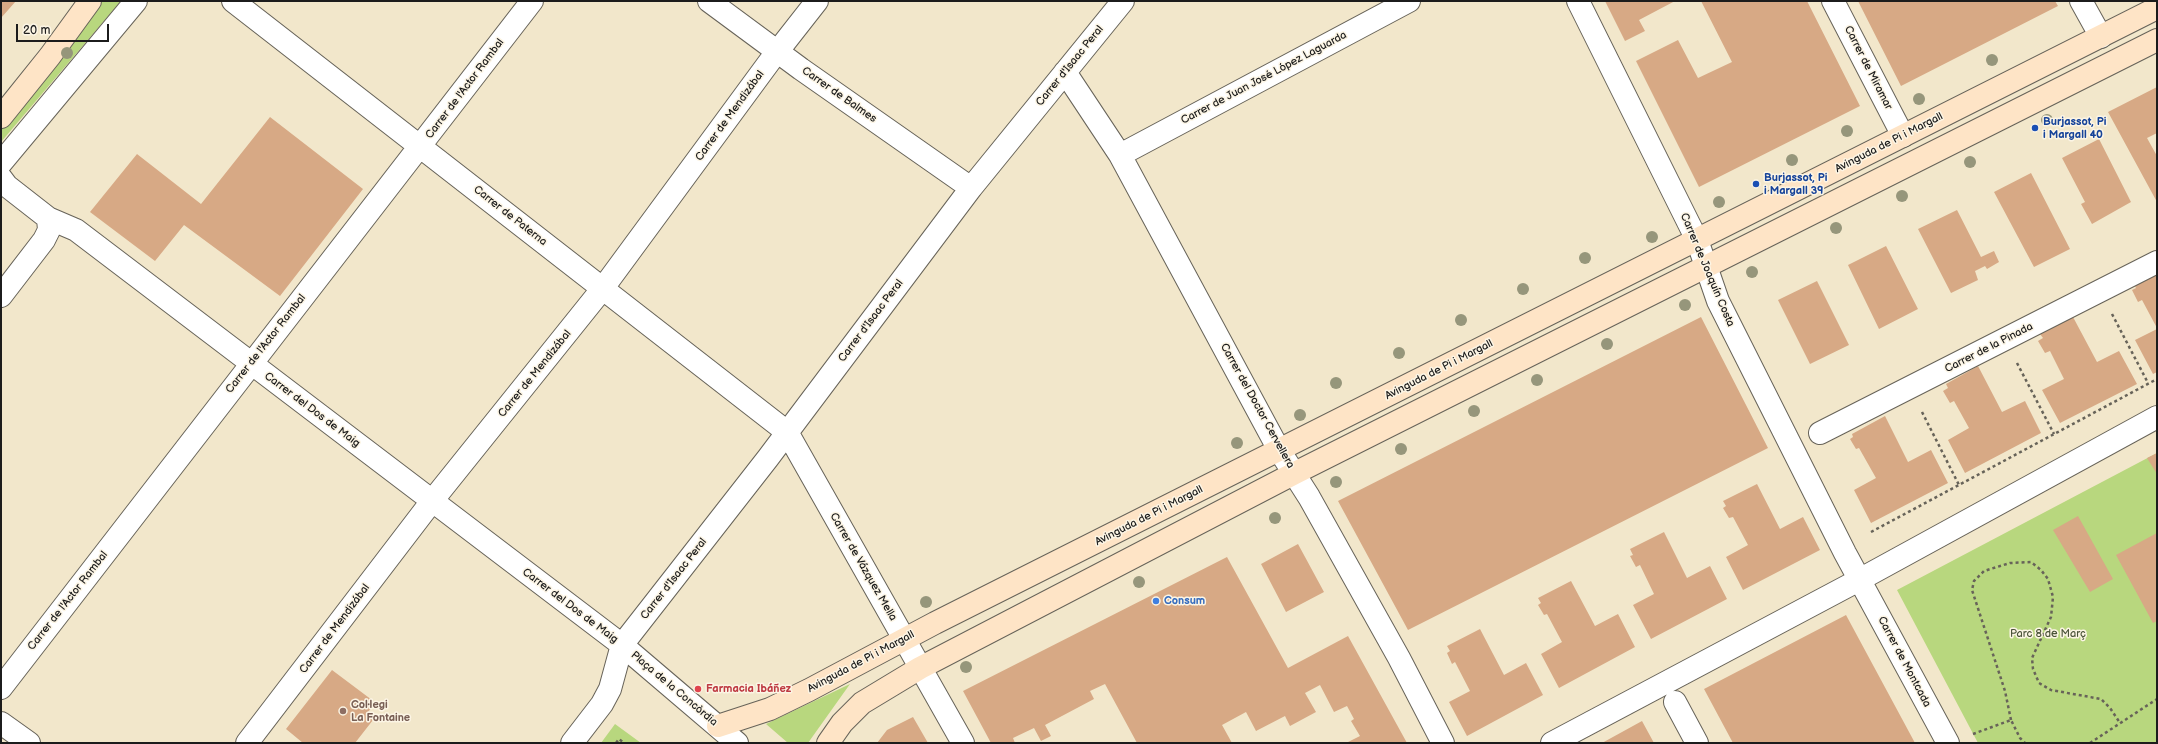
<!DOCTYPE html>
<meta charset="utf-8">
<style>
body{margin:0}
#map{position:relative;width:2158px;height:744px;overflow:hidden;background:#f2e7cb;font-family:"Balsamiq Sans",sans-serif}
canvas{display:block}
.frame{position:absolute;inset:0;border:2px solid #1c1c1c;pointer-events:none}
.scale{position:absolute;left:16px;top:24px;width:93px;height:18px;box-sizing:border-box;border:2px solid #1c1c1c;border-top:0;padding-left:5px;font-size:12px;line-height:14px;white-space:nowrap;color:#1c1c1c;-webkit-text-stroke:3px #fcf5e5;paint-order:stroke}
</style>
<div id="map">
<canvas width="2158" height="744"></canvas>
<div class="frame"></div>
<div class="scale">20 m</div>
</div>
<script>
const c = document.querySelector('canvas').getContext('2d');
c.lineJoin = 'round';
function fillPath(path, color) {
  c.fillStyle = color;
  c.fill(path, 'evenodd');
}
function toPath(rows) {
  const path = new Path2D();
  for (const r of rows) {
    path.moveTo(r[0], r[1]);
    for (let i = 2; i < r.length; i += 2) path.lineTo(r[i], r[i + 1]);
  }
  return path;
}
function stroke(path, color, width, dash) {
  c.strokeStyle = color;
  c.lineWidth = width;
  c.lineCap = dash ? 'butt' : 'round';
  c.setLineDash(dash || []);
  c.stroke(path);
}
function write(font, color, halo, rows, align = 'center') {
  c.font = font + ' "Balsamiq Sans",sans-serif';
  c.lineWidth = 3;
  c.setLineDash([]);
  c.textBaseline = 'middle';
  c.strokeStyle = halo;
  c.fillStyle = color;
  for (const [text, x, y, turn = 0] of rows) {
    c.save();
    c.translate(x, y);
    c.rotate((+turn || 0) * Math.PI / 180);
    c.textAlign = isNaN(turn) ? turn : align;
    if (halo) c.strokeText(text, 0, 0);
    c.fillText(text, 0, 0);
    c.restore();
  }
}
fillPath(toPath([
 [101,1,121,1,1,142,1,128,85,25],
 [2157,453,2157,743,1978,743,1897,590],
 [850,684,808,743,788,743,766,724],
 [615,724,641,743,601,743]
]), '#b8d77e');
fillPath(toPath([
 [1,1,16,1,1,18],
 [1605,1,1675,1,1639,20,1645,31,1625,41],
 [1701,1,1807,1,1860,106,1699,187,1636,61,1678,40,1698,78,1732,62],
 [1858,1,2055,1,2058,6,1901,86],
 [2157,87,2157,133,2147,138,2157,156,2157,202,2108,112],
 [270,117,363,189,280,296,184,225,155,261,90,212,137,154,201,204],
 [2099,139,2131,202,2092,224,2081,204,2085,202,2062,158],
 [2031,173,2070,249,2034,267,1994,192],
 [1957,210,1981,257,1994,251,1999,262,1987,269,1985,266,1975,271,1978,280,1951,293,1918,229],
 [1886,246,1918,309,1879,329,1848,265],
 [2157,272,2157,328,2142,300,2138,302,2132,290,2136,288,2134,284],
 [1817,281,1849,345,1810,364,1778,300],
 [1701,317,1768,448,1408,630,1338,501],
 [2073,317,2097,362,2119,351,2137,384,2060,423,2042,390,2064,379,2050,351,2045,353,2038,341,2043,338,2040,334],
 [2157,329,2157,372,2153,374,2135,340],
 [1978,366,2002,412,2025,401,2041,433,1965,473,1948,440,1969,428,1954,401,1950,403,1943,391,1948,388,1946,384],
 [1885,416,1908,462,1931,450,1948,483,1871,523,1854,490,1876,478,1859,448,1856,449,1850,439,1853,437,1852,434],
 [2157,453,2157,474,2147,458],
 [1757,484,1780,529,1803,517,1820,550,1743,590,1726,557,1748,545,1733,517,1729,518,1723,508,1726,506,1723,501],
 [2078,516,2113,579,2090,592,2053,530],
 [1664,532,1687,578,1710,566,1727,599,1651,639,1633,605,1654,594,1640,565,1636,567,1630,556,1633,555,1630,549],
 [2157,533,2157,621,2153,623,2116,555],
 [1298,544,1324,592,1286,612,1261,564],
 [1227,557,1288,668,1348,636,1407,743,1346,743,1360,736,1351,721,1354,719,1347,706,1334,712,1320,685,1305,693,1316,712,1290,726,1285,716,1256,731,1246,712,1222,725,1232,743,1137,743,1105,684,1090,691,1094,699,1045,725,1051,736,1041,741,1034,728,1013,738,1015,743,991,743,963,691],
 [1571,581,1595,626,1618,614,1635,647,1559,688,1541,654,1562,642,1547,614,1544,615,1538,605,1541,603,1538,598],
 [1846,615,1915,743,1733,743,1704,689],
 [1480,629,1504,675,1526,663,1543,695,1467,736,1449,702,1470,691,1455,662,1452,664,1447,653,1450,651,1447,646],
 [332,670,376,703,366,714,373,720,355,743,303,743,286,729],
 [913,717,928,743,877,743,887,730],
 [1642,721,1654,743,1602,743]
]), '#d7a985');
const street = toPath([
 [233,1,787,432,963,743],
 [709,1,801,69,971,188],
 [1578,1,1697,240,1718,301,1845,553,1948,743],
 [1833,1,1903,136],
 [2081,1,2101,37],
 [1065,72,1120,155,1279,450,1309,497,1399,658,1443,743],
 [1120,155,1409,1],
 [1,163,136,1],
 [1,178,7,186,48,218,76,230,622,645,737,743],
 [1,296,44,240,49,230,48,218],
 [1820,433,2157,262],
 [1,688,532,1],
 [1675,702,1697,743],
 [1,723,29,743],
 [247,743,432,501,603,288,770,61,817,1],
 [572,743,602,704,610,689,622,645,768,458,971,188,1123,1],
 [1552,743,1859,580,2157,417]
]);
const secondary = toPath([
 [1,117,50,56,90,1],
 [718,726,770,709,809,690,935,623,2157,8],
 [828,743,842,723,862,703,920,668,1295,473,2157,40]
]);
stroke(street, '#676359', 24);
stroke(secondary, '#676359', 24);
stroke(toPath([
 [2112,314,2148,383],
 [2017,363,2054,434],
 [1922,412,1959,485],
 [1871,532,2157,379],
 [2011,720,2005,691,1972,590,1974,581,1984,571,2010,563,2031,562,2041,570,2048,579,2053,597,2051,617,2032,658,2033,669,2039,683,2051,690,2101,699,2110,708,2120,723],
 [1973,734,2011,720,2020,738,2025,743],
 [616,743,619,739,624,743],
 [2090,743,2157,699]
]), '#676359', 2.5, [3, 3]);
stroke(street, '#fff', 22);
stroke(secondary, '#fee4c6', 22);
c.fillStyle = '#96967b';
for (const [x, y] of [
 [67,53],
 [1992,60],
 [1919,99],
 [2047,120],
 [1847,131],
 [1792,160],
 [1970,162],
 [1902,196],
 [1719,202],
 [1836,228],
 [1652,237],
 [1585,258],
 [1752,272],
 [1523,289],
 [1685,305],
 [1461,320],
 [1607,344],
 [1399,353],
 [1537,380],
 [1336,383],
 [1474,411],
 [1300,415],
 [1237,443],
 [1401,449],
 [1336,482],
 [1275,518],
 [1139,582],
 [926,602],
 [966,667]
]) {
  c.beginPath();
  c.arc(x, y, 6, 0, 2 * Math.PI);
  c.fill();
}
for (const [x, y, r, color] of [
 [2035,128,4,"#1a4fb4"],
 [1756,184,4,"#1a4fb4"],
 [1156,601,4,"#3f7fe0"],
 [698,689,4,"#e0444e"],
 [343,711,4,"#8d6e63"]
]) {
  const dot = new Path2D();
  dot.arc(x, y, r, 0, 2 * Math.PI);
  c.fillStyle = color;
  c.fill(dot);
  stroke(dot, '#fcf5e5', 1.5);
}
write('11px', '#1c1c1c', '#fcf5e5', [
 ["Carrer d'Isaac Peral",1070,66,-51],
 ["Carrer de Miramar",1868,68,63],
 ["Carrer de Juan José López Laguarda",1264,78,-28],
 ["Carrer de l'Actor Rambal",465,89,-53],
 ["Carrer de Balmes",839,95,35],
 ["Carrer de Mendizábal",730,116,-54],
 ["Avinguda de Pi i Margall",1889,143,-27],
 ["Carrer de Paterna",510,216,38],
 ["Carrer de Joaquín Costa",1707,270,67],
 ["Carrer d'Isaac Peral",871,321,-53],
 ["Carrer de l'Actor Rambal",266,344,-52],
 ["Carrer de la Pinada",1989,348,-27],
 ["Avinguda de Pi i Margall",1439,370,-27],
 ["Carrer de Mendizábal",535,374,-51],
 ["Carrer del Doctor Cervellera",1257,406,61],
 ["Carrer del Dos de Maig",312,410,37],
 ["Avinguda de Pi i Margall",1149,516,-27],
 ["Carrer de Vázquez Mella",863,567,60],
 ["Carrer d'Isaac Peral",674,579,-52],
 ["Carrer de l'Actor Rambal",68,601,-52],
 ["Carrer del Dos de Maig",570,606,37],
 ["Carrer de Mendizábal",335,629,-53],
 ["Avinguda de Pi i Margall",861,662,-28],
 ["Carrer de Montcada",1904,662,62],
 ["Plaça de la Concòrdia",674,689,40]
]);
write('bold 11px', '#164399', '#fcf5e5', [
 ["Burjassot, Pi",2043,122],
 ["i Margall 40",2043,135],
 ["Burjassot, Pi",1764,178],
 ["i Margall 39",1764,191]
], 'left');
write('bold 11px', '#366cbe', '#fcf5e5', [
 ["Consum",1164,601]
], 'left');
write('11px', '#4b5439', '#fcf5e5', [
 ["Parc 8 de Març",2048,634]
]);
write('bold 11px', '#be3a42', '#fcf5e5', [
 ["Farmacia Ibáñez",706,689]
], 'left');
write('bold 11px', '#785e54', '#fcf5e5', [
 ["Col·legi",351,705],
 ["La Fontaine",351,718]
], 'left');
</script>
